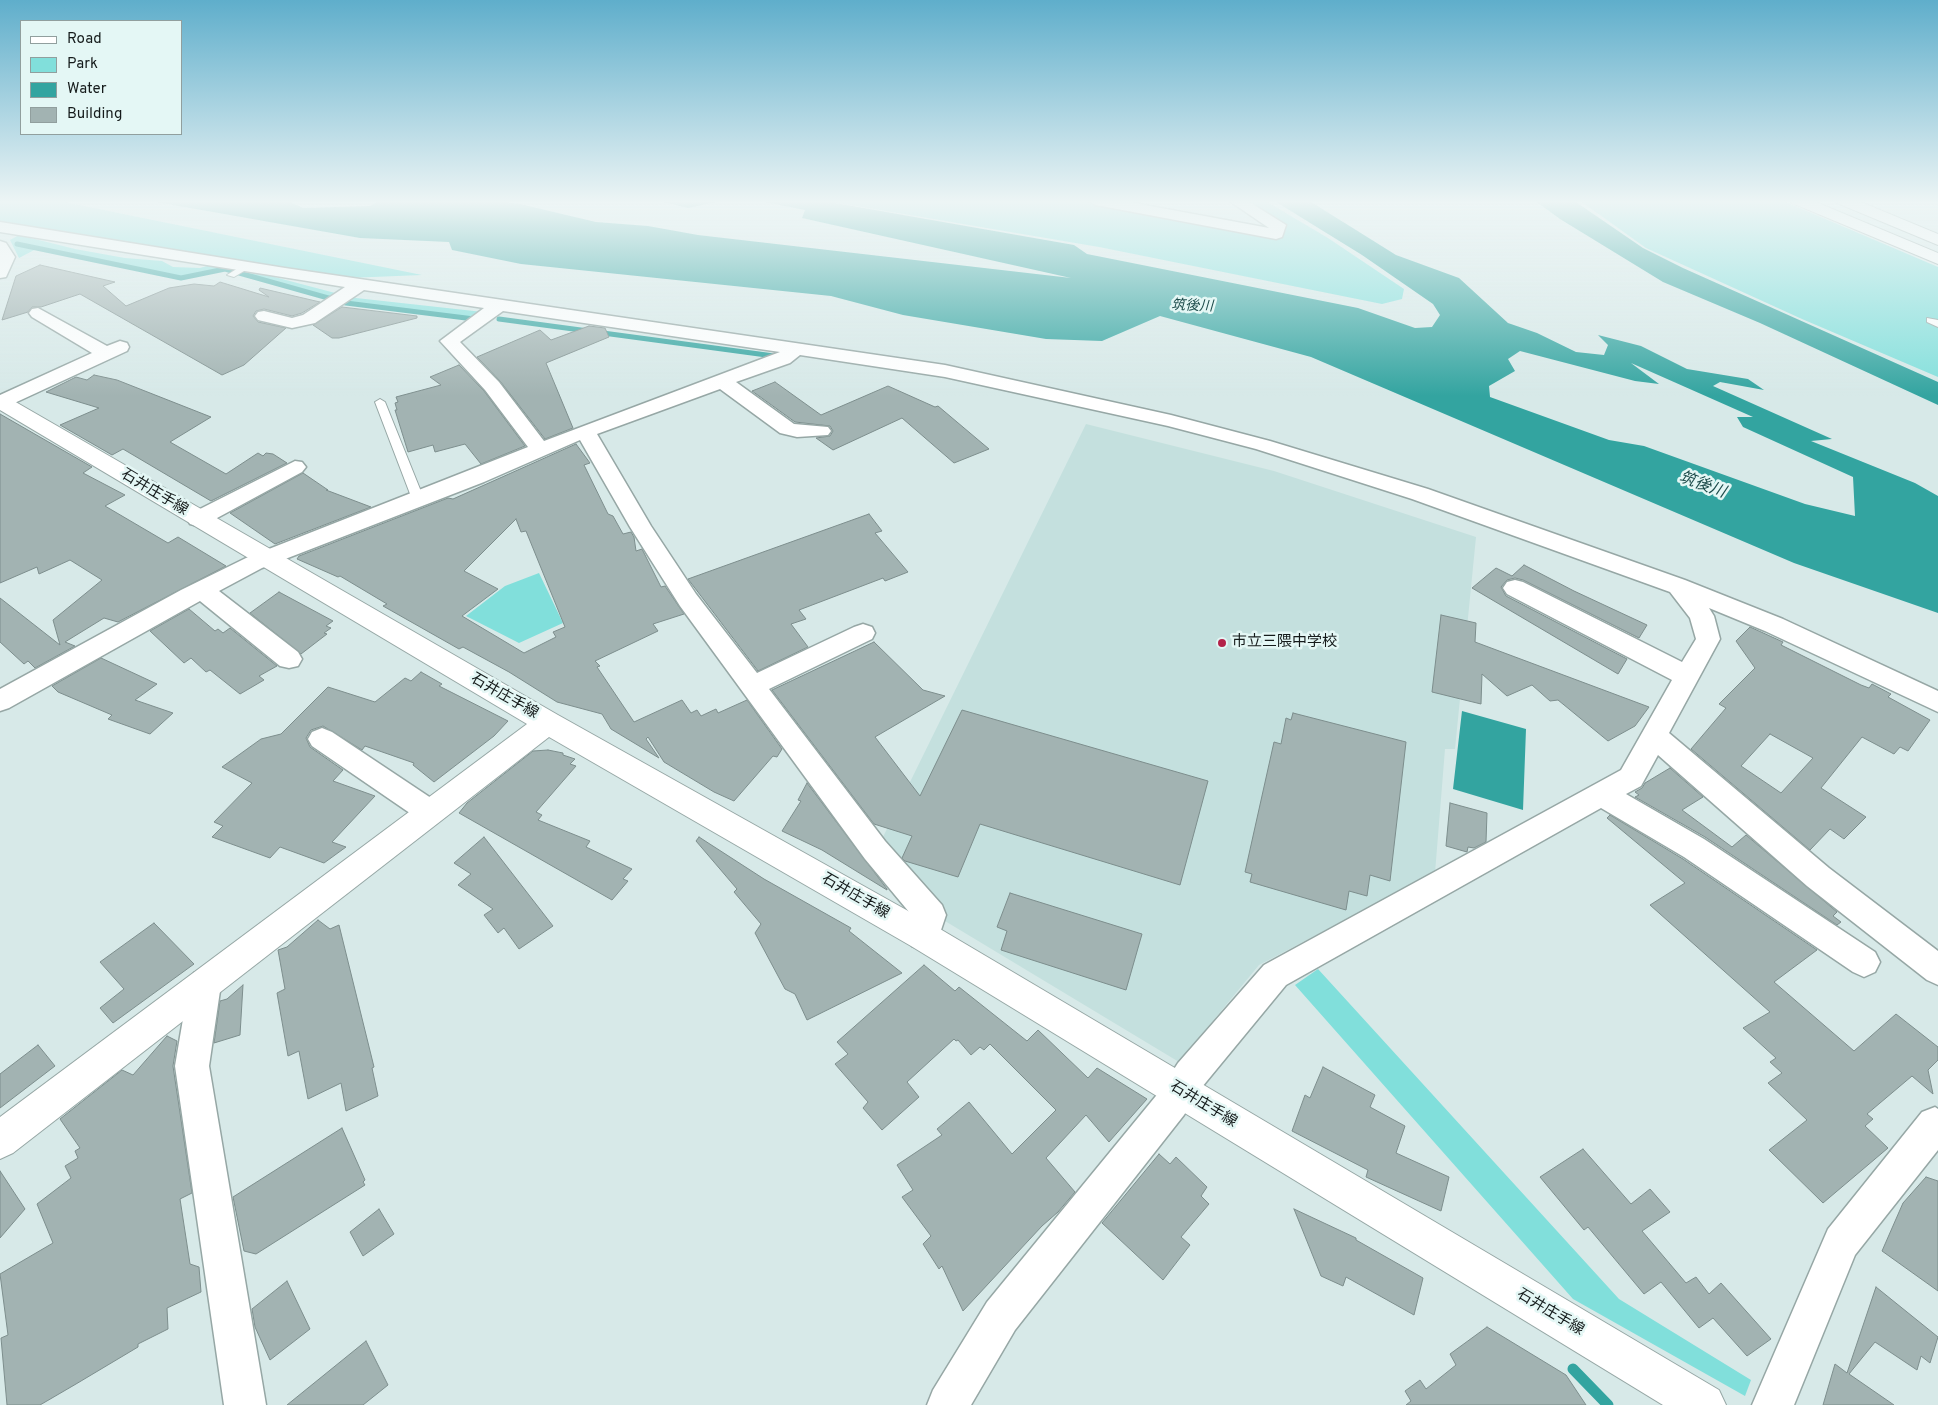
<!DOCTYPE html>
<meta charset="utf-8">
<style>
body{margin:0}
#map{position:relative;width:1938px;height:1405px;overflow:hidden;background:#d7e9e8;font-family:Overpass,sans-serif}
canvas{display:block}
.legend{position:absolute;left:20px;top:20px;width:162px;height:115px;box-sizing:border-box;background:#e4f7f5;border:1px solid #919f9e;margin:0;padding:6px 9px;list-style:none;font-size:15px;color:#151b1b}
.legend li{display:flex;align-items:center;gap:10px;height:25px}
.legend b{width:25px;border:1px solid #919f9e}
</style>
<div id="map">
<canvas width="1938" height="1405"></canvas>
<ul class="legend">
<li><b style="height:6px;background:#fff"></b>Road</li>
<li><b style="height:14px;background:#81dfdb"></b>Park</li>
<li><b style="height:14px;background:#33a4a0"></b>Water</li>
<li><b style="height:14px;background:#a2b3b2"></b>Building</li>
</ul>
</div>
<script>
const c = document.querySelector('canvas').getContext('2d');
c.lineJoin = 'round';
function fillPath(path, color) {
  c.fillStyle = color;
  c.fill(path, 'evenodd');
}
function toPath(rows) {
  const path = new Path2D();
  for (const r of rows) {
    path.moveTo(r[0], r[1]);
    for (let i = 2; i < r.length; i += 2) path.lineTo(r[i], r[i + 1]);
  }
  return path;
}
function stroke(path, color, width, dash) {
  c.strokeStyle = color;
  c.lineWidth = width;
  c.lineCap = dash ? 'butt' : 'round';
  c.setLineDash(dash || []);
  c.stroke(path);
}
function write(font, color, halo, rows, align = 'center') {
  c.font = font + ' Overpass,"Noto Sans JP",sans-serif';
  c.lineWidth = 5;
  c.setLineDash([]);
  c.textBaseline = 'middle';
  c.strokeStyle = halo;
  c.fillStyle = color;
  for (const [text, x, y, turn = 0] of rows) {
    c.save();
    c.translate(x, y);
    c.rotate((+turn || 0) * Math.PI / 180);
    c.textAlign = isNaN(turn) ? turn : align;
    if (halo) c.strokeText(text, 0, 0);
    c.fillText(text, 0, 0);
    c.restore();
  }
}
fillPath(toPath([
 [1086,424,1274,471,1476,537,1455,749,1445,749,1435,873,1259,965,1179,1062,945,921,882,839]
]), '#c4e0de');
fillPath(toPath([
 [0,200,55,200,422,275,348,278,0,222],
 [821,200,1077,200,1275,239,1286,226,1242,200,1264,200,1328,238,1404,289,1402,299,1382,304,1099,247],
 [1579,200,1781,200,1938,267,1938,377,1802,319,1646,248],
 [19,235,75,249,125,258,162,261,173,267,200,268,214,264,239,268,182,277,38,248,19,258,10,240],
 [248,270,339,294,333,299,243,273],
 [349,295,356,298,483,312,476,318,343,301],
 [539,573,563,623,519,643,466,616,505,586],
 [1318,969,1619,1299,1751,1380,1745,1396,1573,1299,1295,985]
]), '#81dfdb');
fillPath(toPath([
 [145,200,291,200,289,201,303,208,370,206,381,200,487,200,520,204,596,222,648,226,698,235,1071,278,802,218,805,210,755,200,818,200,1074,245,1087,254,1358,308,1415,328,1432,327,1440,315,1433,304,1362,255,1273,200,1308,200,1396,255,1459,278,1508,323,1537,333,1576,352,1604,355,1608,345,1598,335,1641,346,1687,369,1748,379,1764,390,1720,382,1713,386,1832,439,1811,441,1915,483,1938,496,1938,613,1794,563,1311,357,1160,316,1102,341,1046,339,903,315,831,296,521,264,452,250,449,242,360,238],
 [1520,351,1635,381,1659,384,1631,363,1753,417,1737,417,1743,427,1853,477,1855,516,1805,504,1644,446,1609,440,1490,397,1489,386,1515,371,1508,359],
 [655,200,726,200,688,208],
 [1534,200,1573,200,1643,248,1683,268,1938,382,1938,405,1760,323,1663,282,1560,219],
 [1462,711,1526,729,1523,810,1453,789]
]), '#33a4a0');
stroke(toPath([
 [17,244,181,278,225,269,346,303,474,319],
 [499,319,774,356]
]), '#33a4a0', 5);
stroke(toPath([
 [1573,1369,1608,1405]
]), '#33a4a0', 11);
const building = toPath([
 [40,265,115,282,103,286,126,306,169,288,194,284,214,286,220,282,269,297,259,290,260,288,320,302,302,313,292,316,264,309,256,311,253,316,258,322,286,328,244,365,222,375,80,294,41,307,32,307,28,312,2,320,16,276,40,265],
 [342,307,417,316,417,318,339,338,332,338,313,325,342,307],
 [589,326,605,328,609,337,546,363,573,428,545,439,500,381,477,357,540,330,551,340,589,326],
 [459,365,484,391,525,446,481,464,465,444,435,452,433,445,408,452,395,410,397,410,395,403,398,402,396,397,441,385,430,377,459,365],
 [94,375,117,380,211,417,170,442,226,474,258,453,263,456,266,453,273,454,287,463,211,501,123,449,112,455,60,425,99,408,46,392,76,377,87,380,94,375],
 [775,382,821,415,888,386,935,407,938,406,989,449,954,463,902,418,833,450,816,438,830,436,833,431,830,426,795,422,752,391,775,382],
 [0,414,92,467,83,473,125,495,105,506,168,543,178,537,226,566,118,622,104,618,65,642,75,646,35,668,28,661,24,664,0,642,0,598,60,645,53,620,102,580,70,560,39,574,37,567,0,583,0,414],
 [576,444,590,463,584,465,608,514,613,516,623,534,631,532,634,537,636,551,642,549,661,587,665,586,684,614,653,624,658,631,595,661,600,666,597,667,634,722,682,700,691,713,697,710,701,716,716,709,718,713,747,700,782,749,777,757,773,756,734,801,714,792,664,762,648,737,646,739,659,758,611,729,602,714,557,702,509,672,463,647,459,649,383,606,387,604,340,576,338,577,297,559,299,556,448,498,453,499,576,444],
 [516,519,521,532,526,531,565,627,553,632,556,637,524,653,462,616,498,589,464,571,516,519],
 [303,473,328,490,326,490,371,507,275,544,230,513,303,473],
 [869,514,882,531,875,533,908,572,885,581,883,578,799,610,806,619,791,624,808,647,758,671,688,579,869,514],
 [1524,565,1574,591,1647,625,1639,638,1523,580,1515,578,1507,580,1501,587,1506,596,1627,659,1618,674,1472,588,1496,568,1512,576,1524,565],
 [279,592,333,621,326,626,331,628,324,633,327,634,301,654,250,613,279,592],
 [189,609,215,631,218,629,223,633,230,628,277,666,259,676,264,680,240,694,210,670,206,672,191,658,184,663,150,631,189,609],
 [1441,615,1476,623,1475,642,1649,707,1635,726,1608,741,1558,700,1550,701,1532,685,1507,696,1482,674,1481,704,1432,692,1441,615],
 [1750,627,1783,642,1781,645,1861,685,1869,688,1872,684,1891,694,1888,697,1930,720,1908,751,1900,747,1894,754,1862,737,1821,788,1866,817,1844,839,1830,829,1810,850,1691,749,1726,708,1719,704,1755,668,1736,641,1750,627],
 [1770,734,1813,758,1781,793,1741,766,1770,734],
 [874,642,923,690,945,696,875,737,920,796,962,710,1208,781,1180,885,980,824,958,877,905,861,902,858,912,836,874,824,772,690,874,642],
 [101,658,157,684,135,700,173,713,150,734,108,719,112,715,58,692,52,686,101,658],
 [421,672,442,684,439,686,508,721,494,736,434,782,413,765,414,763,365,746,362,750,323,726,311,730,306,738,310,747,343,770,333,781,375,796,332,842,346,847,324,863,280,847,270,858,212,837,223,826,214,822,252,783,222,767,261,739,281,734,328,687,375,702,405,678,411,681,421,672],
 [1293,713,1406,742,1390,881,1370,875,1367,896,1349,891,1346,910,1250,882,1252,874,1245,872,1274,742,1281,744,1286,718,1291,720,1293,713],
 [548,750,563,753,563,755,575,759,570,764,576,766,536,812,542,815,538,820,590,841,586,847,632,869,623,879,628,881,612,900,459,813,467,803,533,751,548,750],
 [1670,768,1703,797,1682,810,1732,847,1746,835,1837,912,1833,916,1841,922,1837,925,1705,837,1635,797,1639,795,1635,792,1642,788,1645,783,1670,768],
 [807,783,887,889,887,890,822,850,782,831,801,801,798,800,807,783],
 [1450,803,1487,813,1486,842,1474,848,1468,847,1467,852,1446,846,1450,803],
 [1610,815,1683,859,1817,950,1774,982,1854,1051,1896,1014,1938,1047,1938,1060,1928,1070,1933,1094,1912,1076,1867,1114,1873,1119,1865,1126,1888,1148,1823,1203,1769,1150,1807,1120,1768,1083,1782,1073,1770,1062,1776,1058,1743,1028,1770,1012,1650,905,1685,883,1607,818,1610,815],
 [484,837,553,926,519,949,504,928,498,933,484,915,493,909,458,885,471,874,454,863,484,837],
 [699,837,764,879,851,928,849,931,902,973,807,1020,795,994,785,989,755,933,761,924,734,892,737,889,696,841,699,837],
 [1010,893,1142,934,1126,990,1001,950,1007,931,997,927,1010,893],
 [318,920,330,929,339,925,374,1067,372,1068,378,1096,346,1111,341,1083,308,1099,299,1051,288,1056,277,993,285,989,278,950,287,947,318,920],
 [154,923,194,964,113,1023,100,1008,124,989,100,962,154,923],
 [924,965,955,991,959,987,1027,1041,1038,1030,1088,1078,1097,1068,1147,1099,1109,1142,1086,1115,1046,1158,1075,1192,1058,1212,1042,1226,963,1311,942,1266,939,1269,923,1244,931,1236,902,1197,913,1190,897,1165,942,1135,937,1129,969,1102,1012,1154,1056,1110,990,1044,984,1050,980,1047,971,1055,958,1040,956,1041,954,1039,907,1082,919,1097,882,1130,863,1108,868,1102,835,1064,848,1054,837,1042,924,965],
 [243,985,240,1035,214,1043,220,1001,227,999,243,985],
 [167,1036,177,1041,173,1066,192,1193,180,1199,190,1264,199,1267,201,1292,167,1308,168,1329,138,1344,138,1347,76,1384,40,1405,7,1405,1,1338,8,1335,0,1274,53,1243,37,1204,71,1178,65,1166,78,1158,75,1151,80,1148,60,1119,122,1070,133,1075,167,1036],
 [38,1045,55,1066,0,1108,0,1074,38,1045],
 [1323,1067,1375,1095,1370,1107,1405,1126,1396,1153,1449,1177,1441,1211,1366,1177,1368,1170,1292,1131,1305,1095,1310,1098,1323,1067],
 [342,1128,365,1180,363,1182,365,1185,256,1254,244,1251,233,1197,342,1128],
 [1583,1149,1631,1204,1650,1189,1670,1212,1642,1231,1686,1283,1696,1277,1709,1294,1721,1283,1771,1339,1747,1356,1713,1318,1699,1328,1661,1282,1644,1294,1588,1227,1584,1230,1540,1177,1583,1149],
 [1159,1154,1170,1164,1176,1157,1207,1187,1201,1196,1209,1204,1181,1237,1190,1245,1163,1280,1102,1223,1159,1154],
 [0,1171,25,1209,0,1238,0,1171],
 [1926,1177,1938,1181,1938,1291,1882,1251,1903,1203,1926,1177],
 [379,1209,394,1234,363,1256,350,1232,379,1209],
 [1294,1209,1356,1238,1356,1240,1423,1278,1414,1315,1346,1277,1343,1286,1321,1276,1294,1209],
 [287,1281,310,1329,270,1360,255,1327,252,1309,287,1281],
 [1876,1287,1938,1337,1930,1363,1921,1356,1917,1370,1875,1342,1849,1374,1894,1405,1823,1405,1835,1364,1847,1373,1876,1287],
 [1487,1327,1566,1375,1586,1405,1406,1405,1411,1401,1405,1391,1420,1380,1426,1389,1456,1365,1450,1354,1487,1327],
 [366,1341,388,1385,363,1405,287,1405,366,1341]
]);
fillPath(building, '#a2b3b2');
stroke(building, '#7d8e8d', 1);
const service = toPath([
 [246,263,249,264,249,268,234,277,227,275,246,263],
 [1927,318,1938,320,1938,327,1927,322,1927,318],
 [380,399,385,402,424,499,422,502,414,502,412,499,375,402,380,399]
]);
const minor = toPath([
 [1088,200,1118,200,1269,228,1228,200,1246,200,1286,225,1282,237,1276,239,1096,205,1088,200],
 [0,222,285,268,945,365,1171,415,1270,441,1428,489,1685,580,1783,619,1938,691,1938,712,1765,631,1709,608,1714,616,1720,639,1669,733,1829,868,1938,951,1938,985,1927,980,1807,886,1658,755,1641,786,1626,794,1704,839,1875,952,1880,962,1875,972,1864,977,1853,972,1684,857,1601,808,1286,985,1202,1087,1184,1115,1015,1330,971,1405,927,1405,933,1390,987,1302,1160,1091,1178,1063,1264,965,1621,770,1672,680,1507,594,1503,588,1507,582,1515,580,1523,582,1682,662,1696,639,1690,618,1670,592,1412,499,1256,449,1168,426,945,377,800,355,790,363,736,382,794,424,828,427,831,431,828,435,797,437,780,433,720,389,597,434,651,526,696,594,757,673,854,627,863,624,872,627,875,633,872,639,769,689,885,841,942,905,946,915,939,936,934,946,923,950,912,946,907,936,914,918,865,859,680,606,630,527,580,440,484,482,262,568,219,591,298,652,302,659,298,666,289,668,280,666,200,601,9,708,0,711,0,689,181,590,246,558,528,447,485,390,440,341,484,308,364,290,315,323,292,328,258,320,255,316,258,312,264,311,292,318,303,315,345,287,0,232,0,222],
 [503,311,780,352,544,441,499,382,460,342,503,311],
 [0,241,6,243,15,257,6,277,0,278,0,241],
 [38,308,107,346,120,341,127,343,129,347,127,351,8,406,0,408,0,395,92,353,32,317,29,313,32,309,38,308],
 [295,461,302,462,306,467,302,472,206,524,198,526,190,524,187,519,190,514,295,461],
 [322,728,332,732,440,804,444,812,440,820,430,824,420,820,312,746,308,739,312,732,322,728],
 [205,969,216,973,221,984,209,1066,266,1405,224,1405,175,1066,189,984,194,973,205,969],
 [1935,1107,1938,1109,1938,1150,1855,1255,1794,1405,1752,1405,1828,1229,1922,1112,1935,1107]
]);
const tertiary = toPath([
 [1790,200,1811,200,1938,253,1938,264,1792,203,1790,200],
 [0,395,7,397,558,715,935,926,1719,1390,1726,1405,1663,1405,911,946,549,737,13,1153,0,1159,0,1117,527,724,0,410,0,395]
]);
const trunk = toPath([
 [1835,200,1856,200,1938,234,1938,245,1837,203,1835,200]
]);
stroke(service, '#96a7a5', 2);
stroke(minor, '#96a7a5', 3);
stroke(tertiary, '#96a7a5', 2);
stroke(trunk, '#96a7a5', 2);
fillPath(service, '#fff');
fillPath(minor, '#fff');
fillPath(tertiary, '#fff');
fillPath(trunk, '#fff');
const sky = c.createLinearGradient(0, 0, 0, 396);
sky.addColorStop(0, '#5faecb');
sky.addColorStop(0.51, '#edf5f5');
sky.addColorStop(1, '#edf5f500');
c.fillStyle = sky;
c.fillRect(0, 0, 1938, 396);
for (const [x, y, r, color] of [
 [1222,643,5,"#b32249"]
]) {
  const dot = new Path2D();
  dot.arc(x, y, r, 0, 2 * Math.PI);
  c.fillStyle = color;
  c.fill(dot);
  stroke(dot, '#e4f7f5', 2);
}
write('italic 14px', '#1d4c4b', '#e4f7f5', [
 ["筑後川",1192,307,2]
]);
write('15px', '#151b1b', '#e4f7f5', [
 ["石井庄手線",154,493,31],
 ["石井庄手線",504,697,30],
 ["石井庄手線",855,897,30],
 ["石井庄手線",1203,1105,31],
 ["石井庄手線",1550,1313,31]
]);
write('15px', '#151b1b', '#e4f7f5', [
 ["市立三隈中学校",1232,643]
], 'left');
write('italic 16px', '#1d4c4b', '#e4f7f5', [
 ["筑後川",1702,486,20]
]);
</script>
